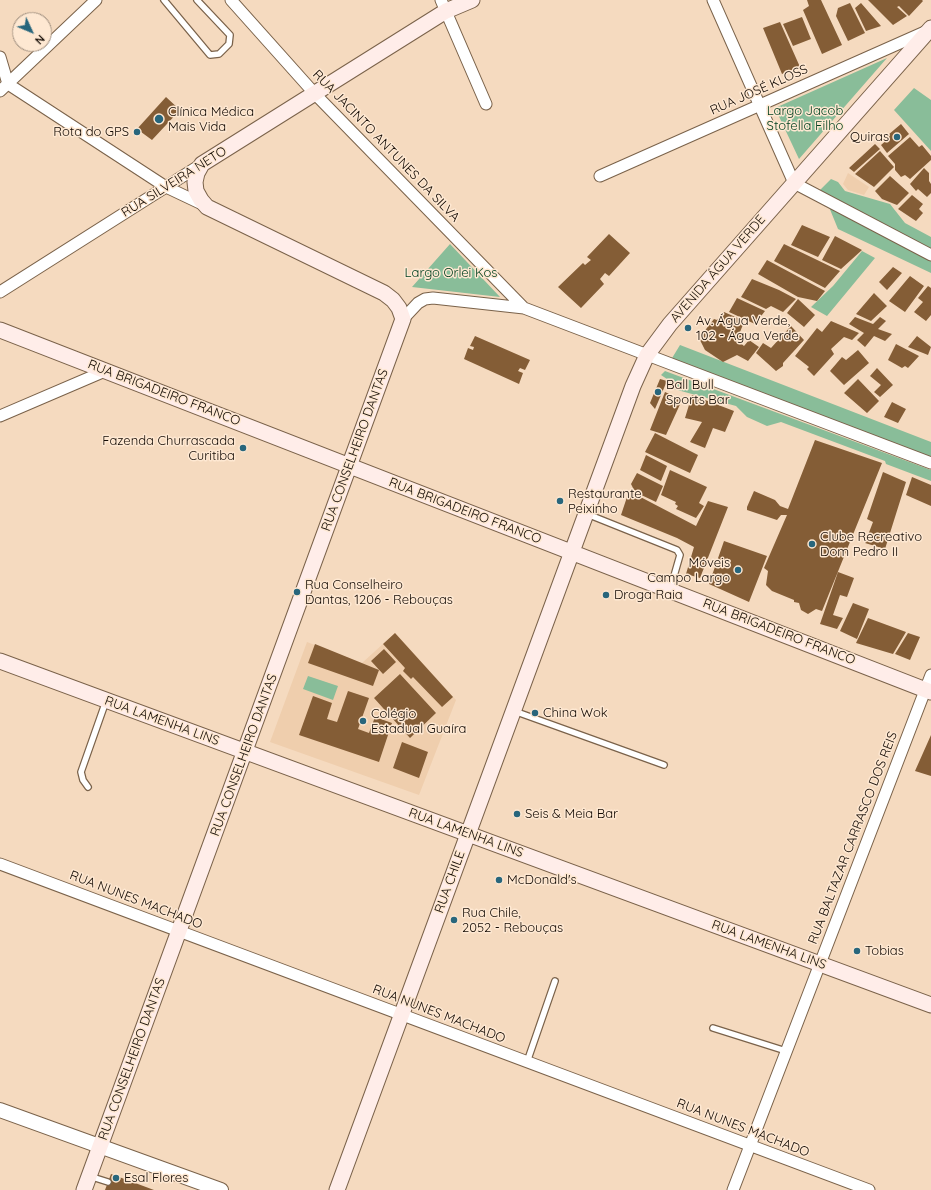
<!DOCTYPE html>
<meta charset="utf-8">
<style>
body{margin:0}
#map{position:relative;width:931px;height:1190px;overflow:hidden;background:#f5dabf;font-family:Quicksand,sans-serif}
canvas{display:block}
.north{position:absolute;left:12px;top:12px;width:40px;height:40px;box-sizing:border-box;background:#fee8d2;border:1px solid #a08f7f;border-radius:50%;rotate:134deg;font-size:11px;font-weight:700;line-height:16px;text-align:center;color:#130a03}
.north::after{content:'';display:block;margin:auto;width:14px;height:18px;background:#28667c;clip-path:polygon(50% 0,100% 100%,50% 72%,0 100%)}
</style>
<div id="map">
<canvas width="931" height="1190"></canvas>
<div class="north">N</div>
</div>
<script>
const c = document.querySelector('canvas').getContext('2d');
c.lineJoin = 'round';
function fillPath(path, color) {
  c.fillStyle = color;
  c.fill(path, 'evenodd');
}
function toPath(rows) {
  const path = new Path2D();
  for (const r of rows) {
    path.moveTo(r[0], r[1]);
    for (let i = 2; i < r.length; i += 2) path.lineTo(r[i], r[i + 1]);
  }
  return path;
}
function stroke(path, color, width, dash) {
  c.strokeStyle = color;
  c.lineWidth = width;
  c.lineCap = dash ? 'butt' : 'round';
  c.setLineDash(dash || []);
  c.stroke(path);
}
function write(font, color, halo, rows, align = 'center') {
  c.font = font + ' Quicksand,sans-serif';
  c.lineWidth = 3;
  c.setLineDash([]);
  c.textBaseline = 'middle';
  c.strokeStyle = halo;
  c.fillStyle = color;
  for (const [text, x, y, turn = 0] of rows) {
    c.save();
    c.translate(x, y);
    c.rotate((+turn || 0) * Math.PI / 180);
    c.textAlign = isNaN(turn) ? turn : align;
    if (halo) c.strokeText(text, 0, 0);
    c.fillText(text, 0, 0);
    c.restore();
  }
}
fillPath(toPath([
 [848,173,869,187,864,195,848,190,843,184],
 [395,633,456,700,419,795,270,742,307,642,362,663]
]), '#efcead');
fillPath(toPath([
 [887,58,799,159,775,108],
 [914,88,931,100,931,151,894,110],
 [831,179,838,182,845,191,890,204,905,223,931,237,931,251,817,193],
 [829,207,931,260,931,273,838,229],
 [450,244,500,297,412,287],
 [862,251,875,258,827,316,811,307,833,286],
 [680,345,931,442,931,463,666,368],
 [665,371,931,470,931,481,886,464,885,461,781,422,767,426,747,417,736,406,670,388,670,381,661,375],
 [308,676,338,686,333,700,303,689]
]), '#89bd99');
fillPath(toPath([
 [807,0,821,0,842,45,822,54,803,10,809,6],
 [868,0,922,0,923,1,909,16,899,6,897,7,907,16,893,25],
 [850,3,865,33,848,41,836,16,838,8],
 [861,3,881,26,866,31,855,8],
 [802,17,811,39,793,46,783,24],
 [780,22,800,67,782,74,763,28],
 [166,97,180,110,152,140,137,129],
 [901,124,909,134,887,153,881,145,888,139,888,135],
 [910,137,919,147,922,145,931,156,931,160,910,179,905,175,901,177,895,170,895,164,888,156],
 [875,144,880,149,854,172,849,168],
 [880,151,894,167,874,187,855,174],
 [924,168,929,173,929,181,931,184,931,193,927,197,918,189,916,191,910,184],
 [890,176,909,193,897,205,882,199,875,191],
 [912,195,923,204,919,209,923,213,916,221,898,209],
 [802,225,830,237,818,257,791,245],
 [609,234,630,253,609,276,605,273,600,279,604,284,581,308,558,287,583,263,585,265,591,260,587,257],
 [835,236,862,250,841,269,822,260],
 [784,244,840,271,825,288,774,261],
 [767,260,825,291,817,301,798,297,758,274],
 [893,267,902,273,887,290,879,282],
 [910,276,924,286,905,312,889,301],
 [752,279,779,290,796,299,783,312,771,306,766,309,741,297],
 [928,286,931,288,931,315,926,321,914,312,923,302,918,298],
 [874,293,887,306,871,321,856,314],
 [737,298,765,311,755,324,729,312],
 [798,299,815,315,804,327,787,313],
 [724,312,740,319,740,323,744,322,740,332,743,334,738,341,744,346,749,340,759,347,748,361,737,355,723,362,705,350,699,338,714,319,717,320],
 [855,317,873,324,880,317,886,321,878,329,892,334,885,341,874,336,865,347,857,340,864,333,849,324],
 [831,321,859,333,852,340,844,337,831,349,834,354,814,376,807,369,809,367,795,356,817,328,822,332],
 [791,326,804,340,783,363,783,366,776,371,756,353,763,343,771,348],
 [475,336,530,360,525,370,520,368,518,371,523,373,519,384,464,359,468,348,473,350,474,347,470,346],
 [917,336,931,347,928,355,908,347],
 [896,344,919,356,908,368,905,366,902,368,888,360],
 [858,350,869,363,844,385,830,371,842,357,846,360],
 [877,368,893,385,880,397,874,392,881,385,870,376],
 [660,379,667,381,655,409,650,403],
 [858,379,879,401,867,413,844,393],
 [665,392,682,400,666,435,650,430],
 [692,395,734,411,725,432,713,428,705,448,690,442,702,422,685,418],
 [892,402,906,409,898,423,884,417],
 [655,433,698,455,690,473,645,452],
 [815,440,882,463,822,611,816,609,808,614,801,610,799,603,794,602,794,600,772,591,766,585,768,571,764,568,787,515,781,515,777,520,747,510,747,507,754,491,775,500,780,506,788,509],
 [646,455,667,466,661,481,640,470],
 [670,470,707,487,699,503,704,506,696,518,676,509,678,506,675,504,676,502,661,495],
 [883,472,906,482,885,549,865,543,873,522,867,519],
 [637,473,663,486,656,502,635,492,631,484],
 [912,477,931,485,931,506,906,495],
 [629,491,696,526,708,501,728,507,700,578,686,574,694,547,677,538,621,515],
 [724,541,767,556,749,602,709,584],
 [838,572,854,578,847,597,840,595,833,615,843,618,837,629,820,624],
 [853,603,869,609,857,639,840,631],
 [868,618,906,632,893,654,856,643],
 [395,633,453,697,442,707,413,677,411,679,403,671,405,668,383,644],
 [908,633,920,637,910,660,895,654],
 [315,644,379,670,373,686,308,663],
 [384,649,396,662,383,674,371,661],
 [400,674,436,713,410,738,374,698],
 [348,691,369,698,358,729,369,733,375,717,392,723,379,762,299,735,313,696,332,703,327,719,337,722],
 [931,735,931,776,915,771],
 [402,742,428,752,419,778,393,768],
 [111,1174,154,1190,105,1190]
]), '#845d36');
const service = toPath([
 [164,0,210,55,219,54,229,44,230,35,197,0],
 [587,514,677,550,680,555,670,590],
 [514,711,664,765],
 [88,787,83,780,81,772,106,701],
 [713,1028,786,1051],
 [527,1062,555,981],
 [89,1176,108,1182]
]);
const minor = toPath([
 [231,0,315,94,524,308],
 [441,0,486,104],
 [713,0,794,183,931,255],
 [0,57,8,84],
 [8,84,166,187,204,205],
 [0,91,96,0],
 [600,176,927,31],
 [0,292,202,164],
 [403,319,418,303,425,299,433,298,524,308,931,463],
 [0,416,105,371],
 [0,864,869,1190],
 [733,1190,931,675]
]);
const tertiary = toPath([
 [0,1110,221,1190]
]);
const secondary = toPath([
 [0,330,931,692],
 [0,661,931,1005],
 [84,1190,403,319,399,308,393,300,384,293,207,207,201,200,196,191,195,182,197,173,202,164,446,11,472,0],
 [337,1190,633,386,647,355,670,324,931,28]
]);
stroke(service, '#7a624a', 8);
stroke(minor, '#7a624a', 13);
stroke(tertiary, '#7a624a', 16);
stroke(secondary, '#7a624a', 17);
stroke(service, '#fff', 5.5);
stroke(minor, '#fff', 11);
stroke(tertiary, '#fff', 14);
stroke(secondary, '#ffede9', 15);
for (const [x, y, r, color] of [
 [159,119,5,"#28667c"],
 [137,132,4,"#28667c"],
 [897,137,4,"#28667c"],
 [688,328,4,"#28667c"],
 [658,392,4,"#28667c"],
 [243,448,4,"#28667c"],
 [560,501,4,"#28667c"],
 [812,544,4,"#28667c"],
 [738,570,4,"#28667c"],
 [297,592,4,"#28667c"],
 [606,595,4,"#28667c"],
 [535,713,4,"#28667c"],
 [363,721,4,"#28667c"],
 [517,814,4,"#28667c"],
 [499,880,4,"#28667c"],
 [454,920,4,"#28667c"],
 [857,951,4,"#28667c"],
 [116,1178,4,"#28667c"]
]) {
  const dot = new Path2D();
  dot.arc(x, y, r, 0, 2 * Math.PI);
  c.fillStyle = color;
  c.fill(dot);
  stroke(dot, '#fee8d2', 1.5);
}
write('13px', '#130a03', '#fee8d2', [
 ["RUA JOSÉ KLOSS",759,90,-24],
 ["RUA JACINTO ANTUNES DA SILVA",386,146,46],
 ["RUA SILVEIRA NETO",174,182,-32],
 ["AVENIDA ÁGUA VERDE",718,269,-49],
 ["RUA BRIGADEIRO FRANCO",164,393,21],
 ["RUA CONSELHEIRO DANTAS",355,450,-70],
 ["RUA BRIGADEIRO FRANCO",465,511,21],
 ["RUA BRIGADEIRO FRANCO",779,632,21],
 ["RUA LAMENHA LINS",162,721,20],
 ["RUA CONSELHEIRO DANTAS",244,755,-70],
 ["RUA LAMENHA LINS",466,833,20],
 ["RUA BALTAZAR CARRASCO DOS REIS",853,838,-69],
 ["RUA CHILE",450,882,-70],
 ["RUA NUNES MACHADO",136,900,21],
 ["RUA LAMENHA LINS",769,945,20],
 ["RUA NUNES MACHADO",439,1014,21],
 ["RUA CONSELHEIRO DANTAS",132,1059,-70],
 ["RUA NUNES MACHADO",743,1128,21]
]);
write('13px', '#00401f', '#fee8d2', [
 ["Largo Jacob",805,111],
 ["Stofella Filho",805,126],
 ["Largo Orlei Kos",451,273]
]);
write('13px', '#130a03', '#fee8d2', [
 ["Clínica Médica",168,112],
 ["Mais Vida",168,127],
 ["Rota do GPS",129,132,"right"],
 ["Quiras",889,137,"right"],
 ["Av. Água Verde,",696,321],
 ["102 - Água Verde",696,336],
 ["Ball Bull",666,385],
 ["Sports Bar",666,400],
 ["Fazenda Churrascada",235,441,"right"],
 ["Curitiba",235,456,"right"],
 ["Restaurante",568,494],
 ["Peixinho",568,509],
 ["Clube Recreativo",820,537],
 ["Dom Pedro II",820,552],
 ["Móveis",730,563,"right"],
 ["Campo Largo",730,578,"right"],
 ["Rua Conselheiro",305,585],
 ["Dantas, 1206 - Rebouças",305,600],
 ["Droga Raia",614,595],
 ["China Wok",543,713],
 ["Colégio",371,714],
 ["Estadual Guaíra",371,729],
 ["Seis & Meia Bar",525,814],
 ["McDonald's",507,880],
 ["Rua Chile,",462,913],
 ["2052 - Rebouças",462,928],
 ["Tobias",865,951],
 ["Esal Flores",124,1178]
], 'left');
</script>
